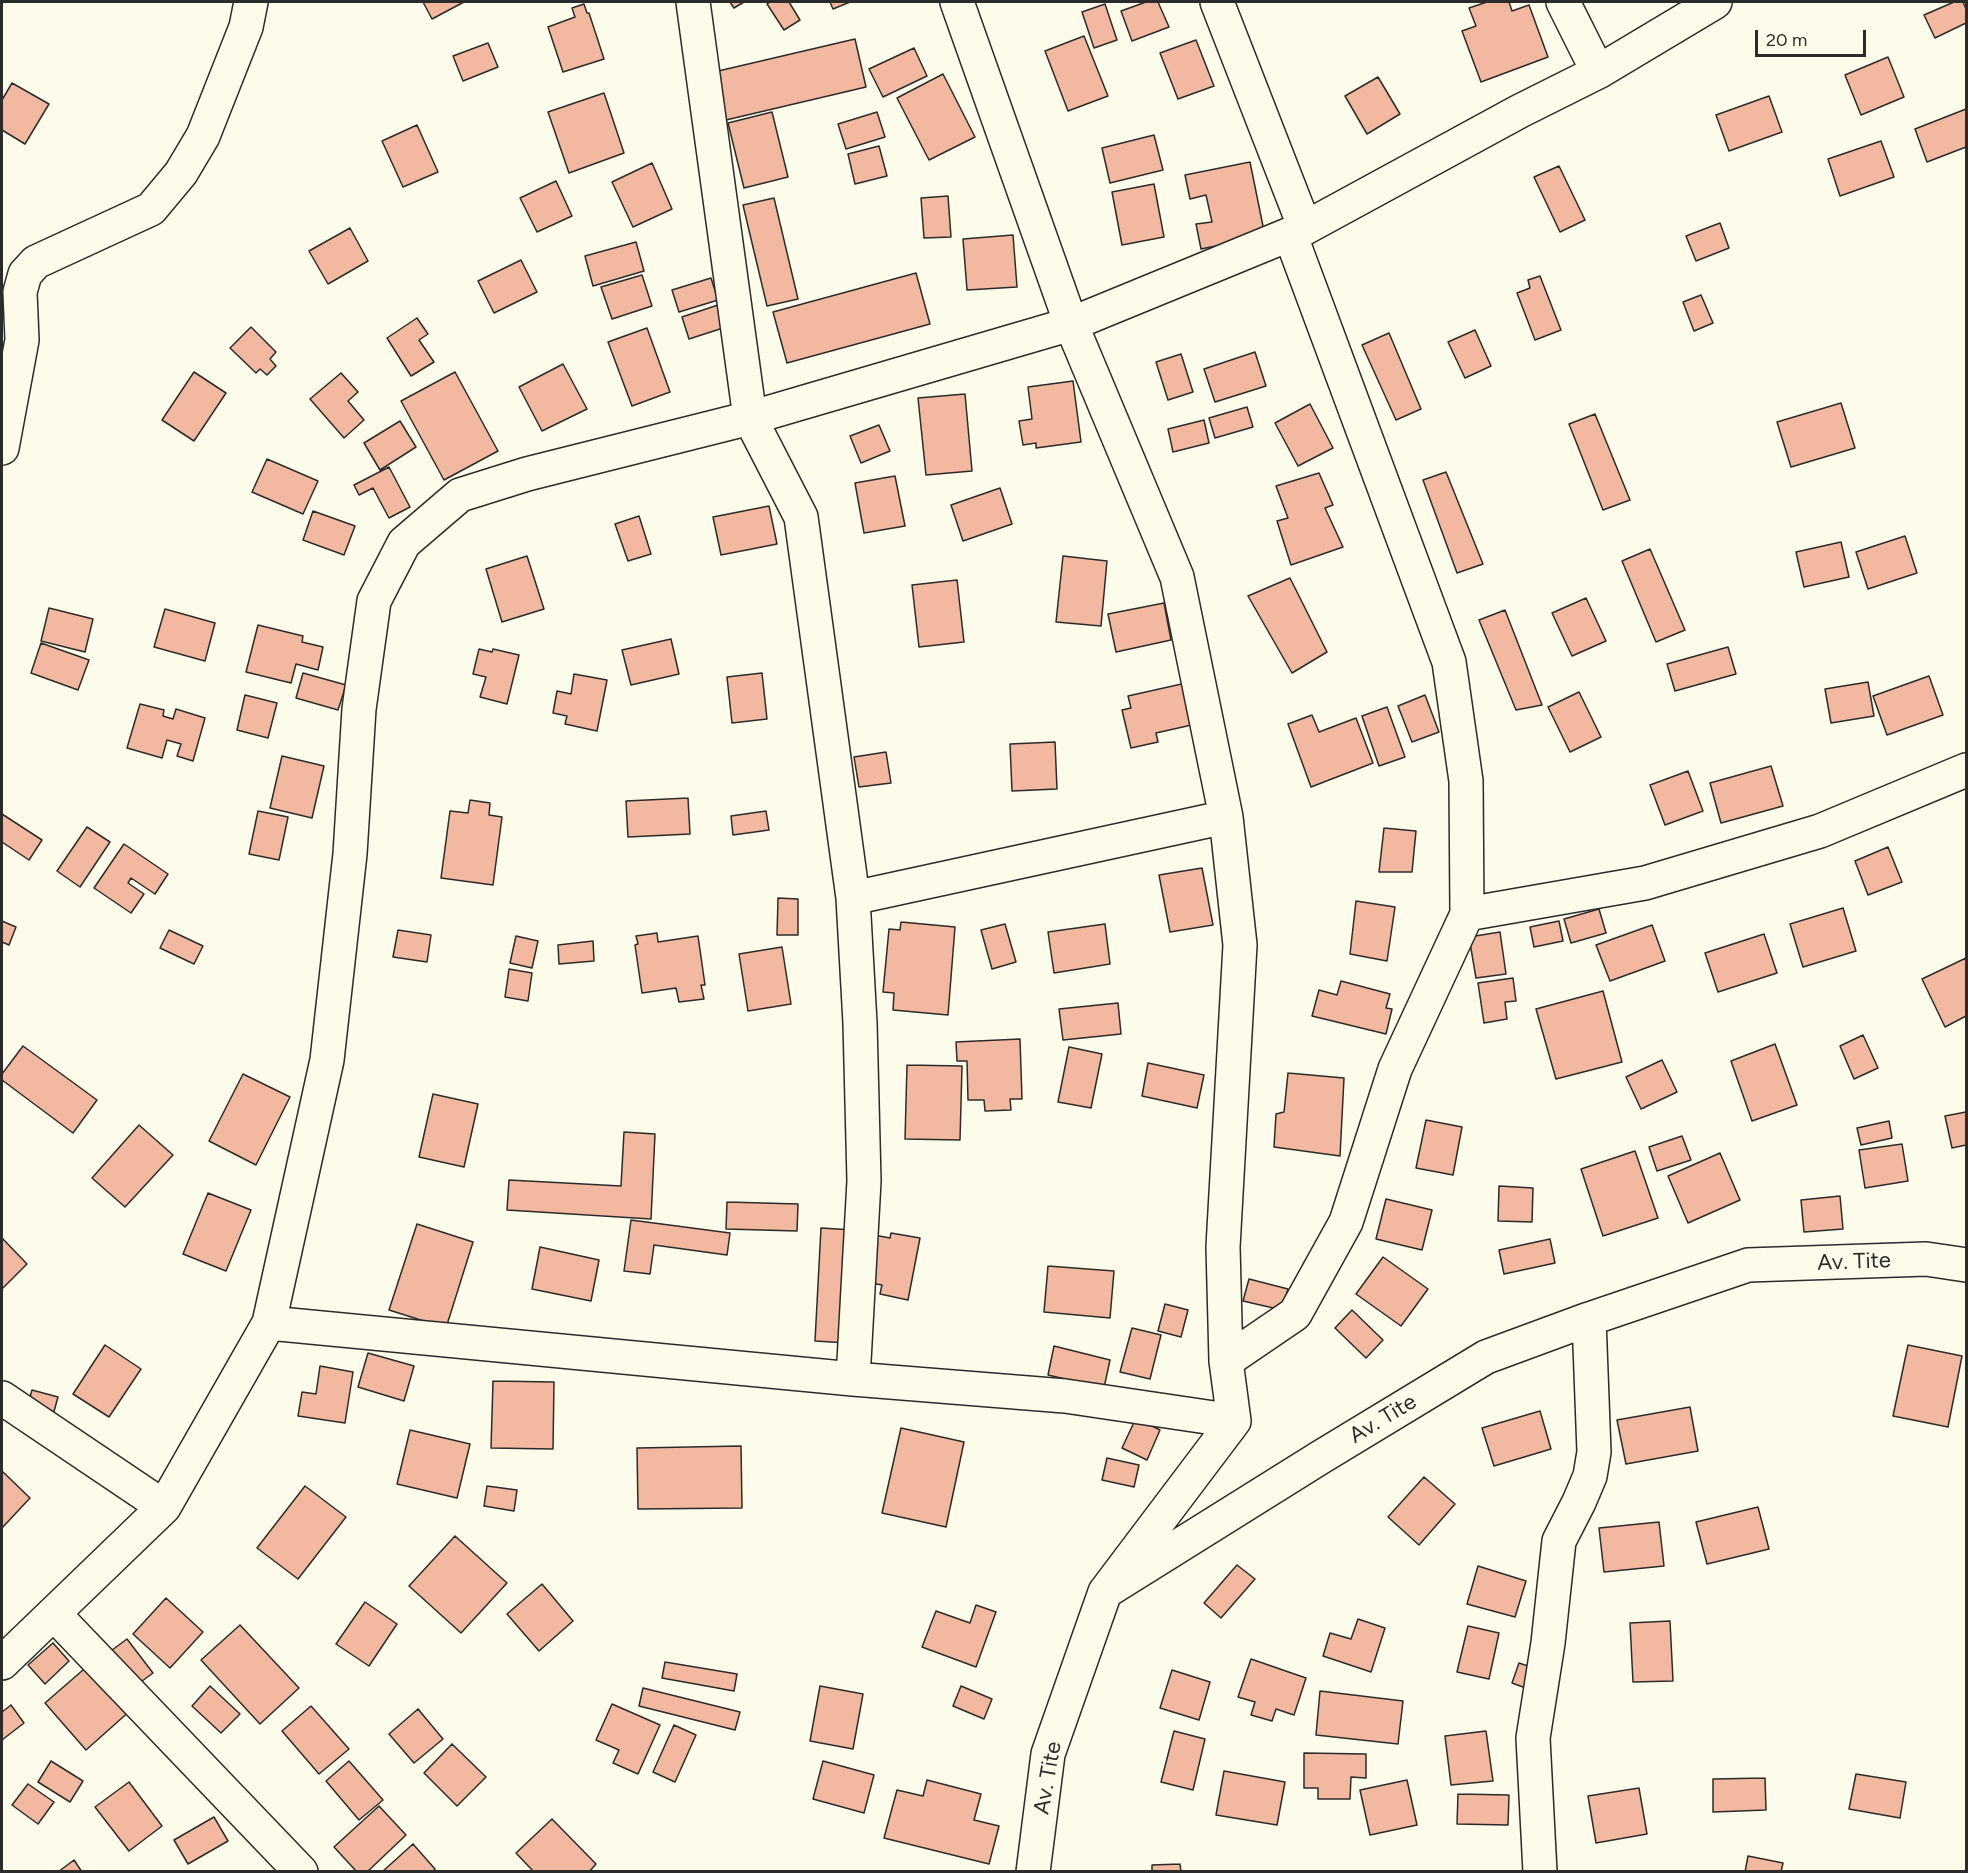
<!DOCTYPE html>
<style>
body{margin:0}
#map{position:relative;width:1968px;height:1873px;overflow:hidden;background:#fdfbea;font-family:Figtree,sans-serif}
canvas{display:block}
.frame{position:absolute;inset:0;border:3px solid #2b2b2b;pointer-events:none}
.scale{position:absolute;left:1755px;top:30px;width:111px;height:27px;box-sizing:border-box;border:3px solid #2b2b2b;border-top:0;padding-left:8px;font-size:18px;line-height:21px;white-space:nowrap;color:#2b2b2b;-webkit-text-stroke:4px #fdfbea;paint-order:stroke}
</style>
<div id="map">
<canvas width="1968" height="1873"></canvas>
<div class="frame"></div>
<div class="scale">20 m</div>
</div>
<script>
const c = document.querySelector('canvas').getContext('2d');
c.lineJoin = 'round';
function fillPath(path, color) {
  c.fillStyle = color;
  c.fill(path, 'evenodd');
}
function toPath(rows) {
  const path = new Path2D();
  for (const r of rows) {
    path.moveTo(r[0], r[1]);
    for (let i = 2; i < r.length; i += 2) path.lineTo(r[i], r[i + 1]);
  }
  return path;
}
function stroke(path, color, width, dash) {
  c.strokeStyle = color;
  c.lineWidth = width;
  c.lineCap = dash ? 'butt' : 'round';
  c.setLineDash(dash || []);
  c.stroke(path);
}
function write(font, color, halo, rows, align = 'center') {
  c.font = font + ' Figtree,sans-serif';
  c.lineWidth = 4.5;
  c.setLineDash([]);
  c.textBaseline = 'middle';
  c.strokeStyle = halo;
  c.fillStyle = color;
  for (const [text, x, y, turn = 0] of rows) {
    c.save();
    c.translate(x, y);
    c.rotate((+turn || 0) * Math.PI / 180);
    c.textAlign = isNaN(turn) ? turn : align;
    if (halo) c.strokeText(text, 0, 0);
    c.fillText(text, 0, 0);
    c.restore();
  }
}
const building = toPath([
 [423,2,464,2,432,19,423,2],
 [730,2,744,2,734,8,730,2],
 [770,2,789,2,800,20,784,30,767,4,770,2],
 [830,2,850,2,833,9,830,2],
 [1146,2,1158,2,1169,27,1132,41,1121,11,1146,2],
 [1487,2,1509,2,1512,11,1529,5,1548,57,1481,82,1462,31,1476,26,1469,8,1487,2],
 [1954,2,1963,2,1966,9,1966,23,1935,38,1924,15,1954,2],
 [584,4,587,13,589,13,604,59,563,72,548,27,575,17,572,8,584,4],
 [1105,4,1117,40,1094,48,1082,12,1105,4],
 [1084,36,1108,96,1068,111,1045,51,1084,36],
 [855,39,866,87,726,120,714,72,855,39],
 [1196,40,1214,86,1178,99,1160,53,1196,40],
 [488,43,498,67,463,81,453,56,488,43],
 [914,48,927,76,883,97,869,69,914,48],
 [1888,57,1904,97,1861,115,1845,75,1888,57],
 [943,74,975,137,929,160,897,98,943,74],
 [1378,77,1400,114,1367,134,1345,96,1378,77],
 [12,83,49,104,25,144,2,130,2,100,12,83],
 [604,93,624,153,569,173,548,112,604,93],
 [1769,96,1782,132,1729,151,1716,115,1769,96],
 [1966,109,1966,147,1927,162,1915,129,1966,109],
 [772,112,788,177,744,188,728,123,772,112],
 [877,112,885,137,846,149,838,124,877,112],
 [417,125,438,172,403,187,382,141,417,125],
 [1154,135,1163,170,1110,183,1102,148,1154,135],
 [1881,141,1894,177,1840,196,1828,159,1881,141],
 [879,146,887,176,855,184,848,154,879,146],
 [1250,162,1265,236,1201,249,1196,224,1212,222,1206,195,1190,199,1185,175,1250,162],
 [652,163,672,209,633,227,612,182,652,163],
 [1559,166,1585,220,1560,232,1534,177,1559,166],
 [556,181,572,216,537,232,520,198,556,181],
 [1154,184,1164,237,1122,245,1112,192,1154,184],
 [948,196,951,237,924,238,921,198,948,196],
 [774,198,798,299,767,306,743,205,774,198],
 [1720,223,1729,248,1696,261,1686,236,1720,223],
 [350,228,368,261,328,284,309,251,350,228],
 [1013,235,1017,287,967,290,963,239,1013,235],
 [636,242,644,271,593,286,585,256,636,242],
 [521,260,537,292,494,313,478,281,521,260],
 [916,273,930,324,787,363,773,312,916,273],
 [642,275,652,306,612,319,601,287,642,275],
 [1540,276,1561,330,1535,340,1517,293,1530,288,1528,280,1540,276],
 [711,278,718,300,679,312,672,290,711,278],
 [1701,295,1713,323,1694,331,1683,302,1701,295],
 [718,305,726,327,689,339,682,317,718,305],
 [417,318,428,334,419,340,434,362,411,376,387,338,417,318],
 [251,327,276,352,270,359,276,366,267,375,260,369,256,373,230,348,251,327],
 [647,328,670,392,632,406,608,342,647,328],
 [1475,330,1491,366,1465,378,1448,342,1475,330],
 [1389,333,1421,409,1396,420,1362,345,1389,333],
 [1255,352,1266,386,1215,402,1204,369,1255,352],
 [1181,354,1193,392,1168,400,1156,362,1181,354],
 [563,364,587,409,542,431,519,387,563,364],
 [194,372,226,393,194,441,162,420,194,372],
 [455,372,498,451,444,480,401,401,455,372],
 [341,373,358,392,348,401,364,420,344,438,310,399,341,373],
 [1073,381,1081,442,1036,448,1036,443,1023,445,1019,421,1032,419,1028,387,1073,381],
 [965,394,972,471,926,475,918,398,965,394],
 [1841,403,1855,448,1791,467,1777,422,1841,403],
 [1310,404,1333,448,1298,466,1275,423,1310,404],
 [1247,407,1253,427,1215,438,1209,418,1247,407],
 [1595,414,1630,500,1603,510,1569,424,1595,414],
 [1204,420,1209,443,1173,452,1168,429,1204,420],
 [400,421,416,447,380,470,364,443,400,421],
 [879,425,890,451,861,463,850,436,879,425],
 [267,459,318,481,303,514,252,492,267,459],
 [389,467,410,507,389,518,373,488,359,495,354,485,389,467],
 [1446,472,1483,564,1457,573,1423,480,1446,472],
 [1319,473,1333,505,1325,508,1343,547,1291,565,1277,521,1288,518,1276,486,1319,473],
 [895,476,905,526,864,533,855,483,895,476],
 [1000,488,1012,524,963,541,951,505,1000,488],
 [769,506,777,544,721,555,713,517,769,506],
 [313,511,355,526,344,555,303,540,313,511],
 [639,516,651,554,628,561,615,524,639,516],
 [1905,536,1917,573,1868,589,1856,552,1905,536],
 [1841,542,1849,577,1804,587,1796,552,1841,542],
 [1650,549,1685,630,1656,642,1622,561,1650,549],
 [527,556,544,609,502,622,486,569,527,556],
 [1063,556,1107,561,1101,626,1056,622,1063,556],
 [1290,578,1327,652,1292,673,1248,596,1290,578],
 [957,580,964,642,919,647,912,585,957,580],
 [1586,598,1606,641,1572,656,1552,613,1586,598],
 [1164,603,1171,640,1116,652,1108,614,1164,603],
 [49,608,93,619,85,652,41,641,49,608],
 [165,609,215,623,205,661,154,647,165,609],
 [1505,610,1542,705,1516,710,1479,620,1505,610],
 [258,625,303,636,302,642,323,647,318,670,296,664,291,683,246,672,258,625],
 [671,639,679,674,631,685,622,650,671,639],
 [41,643,89,660,78,690,31,673,41,643],
 [1728,647,1736,674,1675,691,1667,664,1728,647],
 [479,649,492,652,493,649,519,655,507,704,480,697,486,677,473,674,479,649],
 [303,673,346,685,338,710,296,698,303,673],
 [762,673,767,719,732,723,727,677,762,673],
 [574,674,607,680,597,731,565,724,567,716,553,713,557,691,571,694,574,674],
 [1929,676,1943,715,1887,735,1873,696,1929,676],
 [1868,682,1874,716,1831,723,1825,689,1868,682],
 [1186,683,1196,724,1156,733,1158,742,1131,748,1122,710,1131,708,1128,696,1186,683],
 [1579,692,1601,737,1570,752,1548,707,1579,692],
 [245,695,277,703,268,738,237,730,245,695],
 [1425,695,1439,732,1412,742,1398,706,1425,695],
 [140,704,164,710,163,716,173,719,176,709,205,718,193,761,177,756,181,744,167,740,162,758,127,748,140,704],
 [1387,707,1405,757,1379,766,1362,716,1387,707],
 [1312,715,1319,732,1356,718,1373,763,1311,787,1288,724,1312,715],
 [1055,742,1057,789,1012,791,1010,744,1055,742],
 [886,752,891,783,859,787,854,757,886,752],
 [282,756,324,766,312,818,270,808,282,756],
 [1771,766,1783,806,1721,823,1710,783,1771,766],
 [1688,771,1703,811,1665,825,1650,785,1688,771],
 [688,798,690,834,628,837,626,801,688,798],
 [470,800,490,803,489,815,502,817,493,885,441,878,450,811,468,813,470,800],
 [258,811,288,817,279,860,249,854,258,811],
 [766,811,769,830,733,835,731,816,766,811],
 [2,814,42,840,29,860,2,842,2,814],
 [87,827,110,842,80,887,57,871,87,827],
 [1384,828,1416,831,1412,872,1379,872,1384,828],
 [124,844,168,874,155,894,131,878,128,883,144,894,131,913,94,888,124,844],
 [1888,847,1902,882,1868,895,1855,861,1888,847],
 [1202,868,1213,925,1170,932,1159,875,1202,868],
 [778,898,798,899,798,935,777,935,778,898],
 [1356,901,1395,907,1387,961,1350,954,1356,901],
 [1843,908,1856,951,1803,967,1790,924,1843,908],
 [1599,909,1606,933,1571,943,1564,919,1599,909],
 [2,921,16,927,9,945,2,942,2,921],
 [1559,921,1563,941,1534,947,1530,927,1559,921],
 [901,922,955,927,948,1015,893,1010,894,993,883,992,889,929,900,930,901,922],
 [1005,924,1016,962,992,969,981,930,1005,924],
 [1105,924,1110,964,1054,973,1048,932,1105,924],
 [1652,925,1665,961,1610,981,1596,945,1652,925],
 [169,930,203,946,194,964,160,948,169,930],
 [398,930,431,935,427,962,393,957,398,930],
 [1500,932,1506,974,1476,978,1469,937,1500,932],
 [657,933,658,942,698,936,705,985,701,985,704,999,679,1002,676,988,642,993,635,945,638,944,636,936,657,933],
 [1764,934,1777,973,1718,992,1705,953,1764,934],
 [516,936,538,941,532,968,510,963,516,936],
 [593,941,594,961,559,964,558,945,593,941],
 [782,947,791,1004,748,1011,739,954,782,947],
 [1966,958,1966,1016,1945,1027,1922,979,1966,958],
 [509,969,532,973,528,1001,505,997,509,969],
 [1513,978,1516,1001,1505,1002,1507,1019,1484,1023,1478,983,1513,978],
 [1341,981,1390,994,1386,1008,1392,1009,1386,1034,1312,1016,1319,990,1337,995,1341,981],
 [1603,991,1622,1062,1556,1079,1536,1009,1603,991],
 [1118,1003,1121,1034,1063,1040,1059,1009,1118,1003],
 [1863,1035,1878,1068,1854,1079,1840,1046,1863,1035],
 [1020,1039,1022,1099,1010,1099,1011,1110,985,1111,984,1100,968,1100,967,1061,957,1061,956,1042,1020,1039],
 [1775,1044,1797,1105,1752,1121,1731,1061,1775,1044],
 [23,1046,97,1100,73,1133,2,1080,2,1074,23,1046],
 [1069,1047,1102,1054,1091,1108,1058,1102,1069,1047],
 [1662,1060,1677,1092,1641,1109,1626,1077,1662,1060],
 [1148,1063,1204,1075,1197,1108,1142,1096,1148,1063],
 [907,1065,962,1066,960,1140,905,1139,907,1065],
 [1288,1073,1344,1078,1340,1156,1274,1147,1276,1114,1284,1112,1288,1073],
 [243,1074,290,1097,256,1165,209,1141,243,1074],
 [433,1094,478,1104,464,1167,419,1157,433,1094],
 [1966,1112,1966,1145,1952,1148,1945,1116,1966,1112],
 [1426,1120,1462,1127,1453,1175,1416,1168,1426,1120],
 [1889,1121,1892,1138,1861,1145,1857,1128,1889,1121],
 [139,1125,173,1155,125,1207,92,1178,139,1125],
 [624,1132,655,1134,651,1219,507,1210,509,1180,621,1186,624,1132],
 [1682,1136,1691,1160,1657,1171,1649,1147,1682,1136],
 [1902,1144,1908,1181,1865,1188,1859,1150,1902,1144],
 [1635,1151,1658,1218,1603,1236,1581,1169,1635,1151],
 [1720,1153,1740,1200,1688,1223,1668,1176,1720,1153],
 [1499,1186,1533,1188,1532,1222,1498,1221,1499,1186],
 [208,1193,251,1210,226,1271,183,1254,208,1193],
 [1840,1196,1843,1229,1804,1232,1801,1200,1840,1196],
 [1386,1199,1432,1210,1422,1250,1376,1239,1386,1199],
 [727,1202,798,1204,797,1231,726,1229,727,1202],
 [631,1220,730,1233,727,1255,654,1245,650,1274,624,1271,631,1220],
 [417,1224,473,1242,446,1328,389,1310,417,1224],
 [821,1228,854,1230,848,1343,815,1341,821,1228],
 [891,1233,920,1238,908,1300,880,1294,882,1285,865,1282,874,1235,890,1238,891,1233],
 [2,1238,27,1264,2,1289,2,1238],
 [1550,1239,1555,1263,1504,1274,1499,1250,1550,1239],
 [540,1247,599,1260,591,1301,532,1289,540,1247],
 [1383,1257,1428,1289,1401,1326,1356,1294,1383,1257],
 [1048,1266,1114,1271,1110,1318,1044,1312,1048,1266],
 [1249,1279,1288,1289,1282,1310,1243,1301,1249,1279],
 [1165,1304,1188,1310,1181,1337,1158,1331,1165,1304],
 [1352,1310,1383,1340,1366,1358,1335,1328,1352,1310],
 [1132,1328,1161,1335,1150,1379,1120,1372,1132,1328],
 [105,1345,141,1369,109,1417,73,1394,105,1345],
 [1908,1345,1962,1356,1948,1427,1893,1416,1908,1345],
 [1054,1346,1110,1360,1104,1388,1048,1375,1054,1346],
 [368,1353,414,1366,404,1401,358,1387,368,1353],
 [320,1366,353,1372,345,1423,298,1416,302,1392,316,1394,320,1366],
 [493,1381,554,1382,553,1449,491,1448,493,1381],
 [32,1390,58,1397,53,1415,27,1408,32,1390],
 [1690,1407,1698,1451,1626,1464,1617,1420,1690,1407],
 [1540,1411,1551,1449,1494,1466,1482,1428,1540,1411],
 [1136,1418,1160,1430,1147,1460,1122,1448,1136,1418],
 [901,1428,964,1442,946,1527,882,1513,901,1428],
 [410,1430,470,1444,457,1498,397,1484,410,1430],
 [741,1446,742,1508,638,1509,637,1448,741,1446],
 [1107,1458,1139,1465,1134,1487,1102,1480,1107,1458],
 [2,1471,30,1498,2,1528,2,1471],
 [1424,1477,1455,1504,1419,1545,1388,1517,1424,1477],
 [305,1486,346,1517,298,1579,257,1548,305,1486],
 [487,1486,517,1490,514,1511,484,1506,487,1486],
 [1758,1507,1769,1549,1707,1564,1696,1522,1758,1507],
 [1659,1522,1664,1566,1604,1572,1599,1528,1659,1522],
 [455,1536,507,1583,461,1633,409,1586,455,1536],
 [1237,1565,1255,1579,1221,1618,1204,1603,1237,1565],
 [1478,1566,1526,1581,1515,1617,1467,1604,1478,1566],
 [542,1584,573,1621,539,1651,507,1614,542,1584],
 [166,1598,203,1632,170,1668,133,1634,166,1598],
 [365,1602,397,1624,369,1666,336,1644,365,1602],
 [976,1605,996,1612,976,1667,922,1647,936,1611,970,1623,976,1605],
 [1358,1619,1385,1628,1371,1672,1323,1656,1330,1633,1351,1639,1358,1619],
 [1670,1621,1673,1681,1633,1682,1630,1623,1670,1621],
 [240,1625,299,1688,260,1724,201,1660,240,1625],
 [1468,1626,1499,1633,1489,1679,1457,1672,1468,1626],
 [127,1639,153,1673,134,1687,108,1653,127,1639],
 [53,1643,69,1661,45,1684,28,1665,53,1643],
 [1251,1659,1306,1678,1294,1715,1276,1709,1272,1721,1251,1715,1255,1702,1238,1697,1251,1659],
 [665,1662,737,1674,734,1691,662,1678,665,1662],
 [91,1663,132,1709,86,1750,45,1703,91,1663],
 [1519,1663,1540,1670,1534,1691,1512,1683,1519,1663],
 [1172,1670,1210,1682,1199,1720,1160,1708,1172,1670],
 [210,1686,240,1714,221,1733,192,1706,210,1686],
 [820,1686,863,1694,853,1749,810,1741,820,1686],
 [961,1686,992,1699,984,1719,953,1706,961,1686],
 [643,1688,740,1712,735,1730,639,1706,643,1688],
 [1320,1691,1403,1701,1398,1744,1316,1735,1320,1691],
 [612,1704,660,1725,638,1774,613,1763,619,1750,596,1740,612,1704],
 [11,1705,24,1723,2,1740,2,1712,11,1705],
 [311,1706,349,1749,319,1774,282,1731,311,1706],
 [418,1709,443,1739,414,1763,389,1734,418,1709],
 [674,1725,696,1735,675,1782,653,1772,674,1725],
 [1174,1731,1205,1739,1193,1790,1161,1782,1174,1731],
 [1486,1731,1493,1781,1451,1785,1445,1736,1486,1731],
 [452,1744,486,1777,457,1806,424,1773,452,1744],
 [1304,1753,1366,1754,1366,1778,1351,1777,1350,1799,1318,1799,1318,1788,1304,1788,1304,1753],
 [51,1761,83,1781,70,1802,38,1782,51,1761],
 [349,1761,383,1800,359,1820,326,1781,349,1761],
 [823,1761,874,1775,864,1813,813,1799,823,1761],
 [1224,1771,1285,1782,1277,1825,1216,1815,1224,1771],
 [1856,1774,1906,1782,1900,1818,1849,1809,1856,1774],
 [1765,1778,1766,1810,1713,1812,1713,1779,1765,1778],
 [927,1780,981,1794,974,1820,999,1826,989,1864,884,1838,897,1790,923,1796,927,1780],
 [1407,1780,1417,1825,1370,1835,1360,1790,1407,1780],
 [129,1782,162,1826,129,1851,95,1807,129,1782],
 [28,1784,54,1802,38,1824,12,1805,28,1784],
 [1639,1788,1647,1834,1596,1843,1588,1796,1639,1788],
 [1458,1794,1509,1795,1508,1825,1457,1824,1458,1794],
 [379,1806,406,1835,367,1872,357,1872,334,1847,379,1806],
 [214,1817,228,1841,188,1864,174,1840,214,1817],
 [552,1819,596,1864,589,1872,534,1872,516,1853,552,1819],
 [413,1844,435,1869,433,1872,382,1872,413,1844],
 [1748,1856,1783,1863,1781,1872,1745,1872,1748,1856],
 [74,1860,82,1872,58,1872,74,1860],
 [1180,1864,1181,1872,1152,1872,1152,1865,1180,1864]
]);
fillPath(building, '#f2b8a0');
stroke(building, '#2b2b2b', 1.5);
const minor = toPath([
 [693,2,750,418,801,517,853,898,860,1023,864,1181,853,1379,1065,1396,1234,1421],
 [957,2,1071,324,1177,577,1226,817,1240,945,1223,1247,1226,1361],
 [1217,2,1305,228],
 [1563,2,1598,72],
 [2,448,22,340,20,292,25,274,36,262,151,209,181,173,203,136,246,27,251,2],
 [853,898,1226,817],
 [1467,914,1645,883,1820,831,1966,770],
 [269,1323,853,1379],
 [2,1398,164,1507],
 [1105,1592,1234,1421,1226,1361,1295,1314,1346,1222,1395,1069,1467,914,1466,781,1449,662,1290,234],
 [54,1614,301,1872],
 [2,1663,164,1507,269,1323,327,1060,350,854,359,709,374,601,404,543,460,495,527,474,750,418,1071,324,1305,228,1520,111,1598,72,1715,2],
 [1033,1872,1048,1754,1105,1592,1321,1457,1486,1357,1589,1319,1748,1265,1926,1259,1966,1265],
 [1540,1872,1533,1738,1548,1643,1559,1541,1579,1502,1590,1476,1594,1452,1589,1319]
]);
stroke(minor, '#2b2b2b', 36);
stroke(minor, '#fdfbea', 33);
write('22px', '#2b2b2b', '#fdfbea', [
 ["Av. Tite",1854,1262,-2],
 ["Av. Tite",1383,1419,-31],
 ["Av. Tite",1048,1778,-80]
]);
</script>
